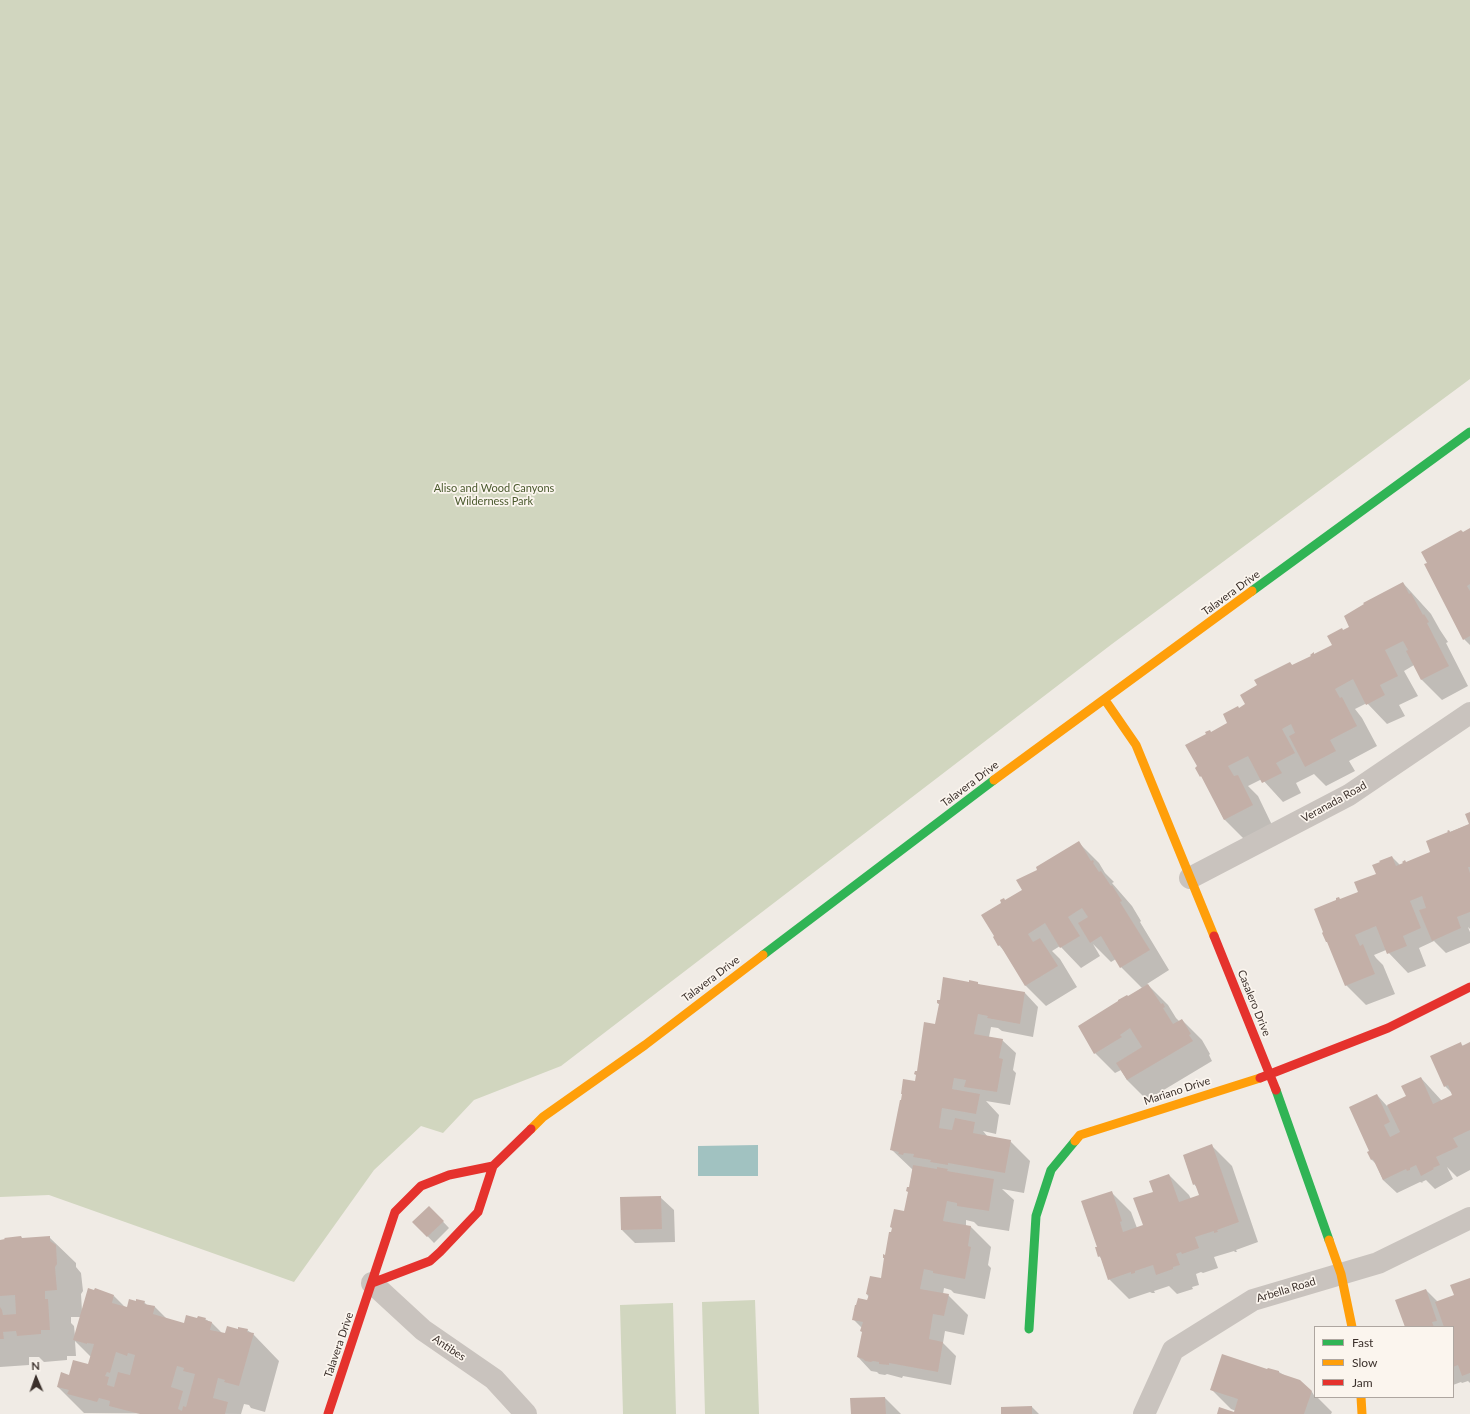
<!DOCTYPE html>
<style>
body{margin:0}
#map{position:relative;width:1470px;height:1414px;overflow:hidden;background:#f0ebe5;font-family:Lato,sans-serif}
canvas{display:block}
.legend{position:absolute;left:1314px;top:1326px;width:140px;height:72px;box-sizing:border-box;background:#fbf5ee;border:1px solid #aea6a0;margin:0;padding:5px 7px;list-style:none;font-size:12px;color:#3b302b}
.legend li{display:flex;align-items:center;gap:8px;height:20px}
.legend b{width:20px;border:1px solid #aea6a0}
.north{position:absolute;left:16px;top:1358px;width:40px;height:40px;-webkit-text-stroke:3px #fbf5ee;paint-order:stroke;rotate:358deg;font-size:11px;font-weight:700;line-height:16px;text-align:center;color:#3b302b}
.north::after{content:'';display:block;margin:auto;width:14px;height:18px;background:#3b302b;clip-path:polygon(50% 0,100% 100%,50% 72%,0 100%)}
</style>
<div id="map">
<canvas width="1470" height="1414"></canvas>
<ul class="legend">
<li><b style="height:5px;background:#30b455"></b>Fast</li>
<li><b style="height:5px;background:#ff9f0a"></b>Slow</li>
<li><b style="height:5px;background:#e5322d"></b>Jam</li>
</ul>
<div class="north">N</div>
</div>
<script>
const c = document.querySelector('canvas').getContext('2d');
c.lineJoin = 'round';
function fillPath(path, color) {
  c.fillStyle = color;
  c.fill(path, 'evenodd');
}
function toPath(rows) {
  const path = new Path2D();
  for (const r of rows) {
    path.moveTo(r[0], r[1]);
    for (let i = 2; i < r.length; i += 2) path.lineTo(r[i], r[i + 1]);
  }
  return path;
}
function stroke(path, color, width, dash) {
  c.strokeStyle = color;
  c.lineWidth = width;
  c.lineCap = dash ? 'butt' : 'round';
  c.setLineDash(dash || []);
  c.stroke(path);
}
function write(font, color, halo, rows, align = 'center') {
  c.font = font + ' Lato,sans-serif';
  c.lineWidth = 3.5;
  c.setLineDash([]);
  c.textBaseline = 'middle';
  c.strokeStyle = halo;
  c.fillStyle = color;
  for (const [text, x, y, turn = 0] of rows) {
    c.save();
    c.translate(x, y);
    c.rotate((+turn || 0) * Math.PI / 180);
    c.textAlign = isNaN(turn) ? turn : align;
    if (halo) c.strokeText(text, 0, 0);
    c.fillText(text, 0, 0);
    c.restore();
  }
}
fillPath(toPath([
 [0,0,1470,0,1470,379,1112,644,561,1066,474,1100,443,1133,421,1126,374,1170,294,1282,49,1195,0,1197],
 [755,1300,759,1414,705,1414,702,1302],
 [673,1303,676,1414,623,1414,620,1305]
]), '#d1d6bf');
fillPath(toPath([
 [758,1145,758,1176,698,1176,698,1146]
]), '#a1c2c1');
fillPath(toPath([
 [1470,530,1470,645,1464,639,1428,563,1463,533],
 [1403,583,1431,614,1440,630,1448,642,1446,643,1468,686,1442,700,1422,680,1414,665,1404,671,1418,696,1399,705,1405,716,1387,724,1367,703,1355,709,1362,718,1377,746,1349,761,1355,771,1326,786,1314,774,1296,783,1301,793,1283,802,1262,779,1248,786,1258,796,1272,825,1244,839,1224,819,1204,780,1196,768,1198,767,1211,733,1229,723,1246,704,1290,663,1293,666,1312,656,1314,654,1315,655,1333,646,1343,631,1350,627],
 [1470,813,1470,929,1468,927,1470,932,1470,943,1446,953,1434,941,1419,948,1426,966,1408,973,1386,950,1374,955,1376,958,1383,965,1395,994,1366,1005,1346,985,1340,900,1359,892,1378,874,1392,857,1400,865,1430,853,1449,833,1449,831,1450,832,1470,824],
 [1079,843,1099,863,1105,873,1114,882,1112,883,1132,906,1141,921,1140,922,1169,970,1147,984,1168,1005,1176,1018,1180,1022,1182,1020,1202,1040,1210,1054,1209,1055,1212,1061,1147,1100,1127,1080,1121,1070,1115,1073,1095,1053,1128,997,1142,988,1121,967,1116,959,1111,962,1093,944,1100,956,1081,968,1060,946,1052,951,1060,959,1077,987,1046,1006,1026,986,1005,952,999,945,1006,901,1023,890,1039,870],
 [969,983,977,983,980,985,1025,993,1038,1007,1033,1037,1002,1031,998,1028,991,1027,989,1037,1002,1040,1016,1053,1013,1070,1016,1073,1010,1105,986,1101,999,1115,996,1134,983,1131,988,1137,1010,1141,1030,1161,1024,1193,1002,1189,1014,1200,1009,1231,978,1226,974,1222,966,1220,966,1226,971,1227,991,1247,988,1265,991,1268,985,1299,954,1293,951,1290,944,1288,943,1294,948,1295,968,1315,964,1335,945,1331,943,1343,956,1356,951,1385,903,1376,902,1378,887,1374,885,1375,879,1374,877,1372,871,1371,858,1357,863,1332,862,1328,853,1319,871,1302,867,1294,882,1280,886,1256,892,1234,905,1212,913,1170,892,1150,903,1095,902,1094,918,1083,918,1072,936,1025,940,1005,938,1003],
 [1470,1043,1470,1170,1457,1177,1447,1167,1453,1179,1435,1189,1426,1180,1422,1182,1423,1183,1420,1182,1397,1193,1383,1180,1376,1164,1372,1160,1369,1153,1370,1152,1377,1095,1387,1106,1406,1098,1421,1078,1442,1101,1454,1095,1445,1086,1461,1044,1463,1046],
 [1212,1146,1232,1166,1258,1242,1236,1250,1237,1252,1235,1252,1234,1251,1214,1257,1218,1268,1203,1273,1201,1272,1196,1274,1199,1285,1192,1287,1193,1289,1177,1294,1169,1286,1154,1291,1155,1293,1152,1293,1150,1292,1129,1299,1109,1279,1102,1259,1099,1256,1098,1247,1111,1192,1131,1212,1137,1228,1144,1226,1154,1192,1169,1175,1189,1195,1191,1199,1201,1195,1198,1189,1194,1184],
 [660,1197,674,1210,675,1242,635,1243,622,1230],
 [429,1207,449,1228,434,1243,414,1222],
 [49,1237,76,1263,76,1267,81,1273,83,1291,81,1294,82,1311,114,1296,126,1308,144,1302,147,1305,155,1307,167,1319,185,1324,197,1319,205,1319,212,1323,223,1334,247,1330,253,1334,279,1361,265,1412,251,1408,249,1405,244,1404,241,1414,84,1413,58,1387,70,1376,89,1365,91,1357,75,1341,76,1356,67,1356,67,1360,44,1362,39,1357,29,1357,29,1365,0,1367,0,1241],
 [71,1317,81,1317,75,1336,74,1326,71,1323],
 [1470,1279,1470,1383,1468,1381,1462,1383,1461,1382,1453,1385,1453,1327,1406,1327,1426,1290,1438,1302,1456,1296],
 [1268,1371,1279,1372,1312,1392,1315,1397,1317,1397,1332,1412,1331,1414,1218,1414,1235,1413,1236,1411,1231,1409,1211,1389],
 [885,1398,901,1414,852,1414],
 [1032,1407,1039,1414,1002,1414]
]), '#0003');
fillPath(toPath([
 [1470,528,1470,584,1467,586,1470,591,1470,636,1463,640,1424,564,1427,563,1421,552,1461,530,1463,532],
 [1403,582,1409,594,1411,593,1423,615,1424,614,1429,622,1427,623,1449,666,1421,680,1406,651,1408,650,1403,641,1385,650,1398,676,1380,685,1385,695,1366,705,1353,679,1335,689,1340,698,1342,697,1357,726,1330,740,1336,751,1305,767,1289,736,1295,733,1291,724,1282,729,1295,753,1276,763,1282,773,1262,783,1248,756,1228,766,1234,776,1238,775,1253,805,1224,820,1201,776,1200,777,1195,768,1197,766,1185,745,1206,734,1205,732,1210,730,1211,732,1227,723,1223,714,1238,706,1239,708,1245,704,1240,695,1257,685,1254,680,1290,662,1292,665,1311,656,1310,655,1314,652,1314,654,1332,645,1327,636,1342,628,1343,630,1349,627,1344,616,1364,604,1363,603],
 [1470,812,1470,867,1468,867,1470,873,1470,912,1457,917,1461,928,1432,941,1419,910,1426,908,1422,896,1410,901,1421,928,1403,936,1407,946,1387,954,1376,926,1355,935,1360,946,1363,944,1375,974,1345,986,1327,942,1326,942,1322,933,1323,932,1314,909,1336,900,1336,898,1339,897,1340,899,1358,892,1354,882,1376,874,1372,865,1380,862,1379,861,1392,856,1396,866,1403,863,1402,862,1405,860,1406,862,1430,852,1426,841,1448,832,1447,831,1449,830,1450,832,1469,824,1465,814],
 [1079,841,1091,861,1093,860,1094,862,1093,863,1099,872,1101,871,1111,886,1112,885,1122,901,1120,902,1150,950,1120,968,1101,936,1090,943,1078,923,1088,917,1082,908,1068,917,1080,936,1060,948,1045,923,1028,934,1033,942,1040,938,1058,966,1025,986,1000,945,998,946,993,937,994,936,981,915,1001,903,1000,900,1004,898,1005,900,1022,890,1016,880,1037,870,1036,867],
 [943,977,969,982,969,980,978,982,978,984,1025,992,1020,1024,987,1018,988,1016,978,1014,974,1034,1003,1039,999,1058,1003,1059,997,1092,964,1087,966,1080,954,1078,952,1089,980,1094,976,1114,942,1108,939,1128,952,1130,955,1118,975,1122,973,1133,1011,1140,1005,1173,948,1163,948,1165,930,1162,931,1160,913,1157,914,1154,904,1153,903,1155,898,1154,899,1152,890,1150,900,1100,901,1100,902,1094,901,1094,903,1079,915,1081,916,1075,914,1074,915,1071,917,1071,924,1022,935,1024,939,1004,937,1003,937,1000,940,1000],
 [1148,984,1161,1004,1163,1003,1165,1007,1163,1008,1173,1024,1182,1019,1191,1034,1189,1035,1193,1041,1127,1080,1116,1063,1142,1047,1130,1028,1120,1035,1122,1037,1094,1054,1078,1026,1118,1001,1118,1000,1127,995,1128,996],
 [1461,1042,1462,1046,1470,1042,1470,1130,1453,1138,1458,1147,1436,1157,1440,1165,1433,1168,1434,1169,1421,1176,1416,1165,1410,1168,1410,1170,1407,1171,1406,1169,1383,1180,1373,1159,1371,1160,1367,1152,1369,1151,1349,1107,1377,1094,1390,1122,1384,1125,1390,1137,1400,1132,1387,1105,1406,1096,1401,1086,1421,1077,1433,1104,1452,1095,1448,1085,1444,1087,1430,1056],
 [1212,1144,1239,1222,1217,1230,1218,1232,1214,1233,1214,1231,1195,1237,1199,1248,1182,1254,1181,1252,1176,1254,1180,1265,1173,1267,1173,1269,1156,1275,1153,1265,1135,1271,1135,1273,1131,1274,1131,1272,1108,1280,1100,1256,1098,1257,1095,1247,1097,1247,1081,1201,1112,1191,1122,1221,1120,1222,1123,1232,1143,1225,1133,1198,1153,1192,1149,1181,1169,1174,1179,1202,1199,1195,1195,1184,1193,1185,1183,1155],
 [913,1165,937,1169,937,1167,948,1169,947,1171,994,1179,989,1211,957,1206,957,1203,947,1201,943,1221,971,1226,968,1246,971,1247,965,1279,933,1273,933,1271,924,1269,920,1289,949,1294,944,1316,933,1314,929,1339,943,1342,938,1372,889,1363,889,1365,879,1364,879,1362,873,1361,871,1362,865,1361,863,1359,857,1357,862,1332,860,1331,863,1322,852,1320,855,1305,856,1305,858,1298,867,1300,869,1295,866,1294,870,1276,881,1278,884,1258,883,1258,883,1254,885,1255,889,1232,891,1232,892,1228,890,1227,894,1209,904,1211,908,1192,906,1191,907,1187,909,1187],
 [661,1196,662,1229,621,1230,620,1197],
 [429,1206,444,1221,427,1237,412,1222],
 [21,1236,22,1238,50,1236,50,1241,56,1245,57,1264,55,1267,57,1290,45,1291,45,1299,48,1299,50,1330,41,1330,41,1334,17,1336,16,1331,3,1332,4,1339,0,1339,0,1307,2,1310,3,1315,16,1314,15,1295,0,1296,0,1240,5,1239,4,1238],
 [1470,1278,1470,1373,1462,1376,1458,1365,1453,1367,1453,1327,1444,1327,1435,1302,1454,1295,1450,1285],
 [88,1288,94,1290,95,1288,114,1295,112,1303,127,1307,129,1299,136,1301,136,1299,145,1301,144,1304,155,1306,153,1314,184,1323,186,1315,197,1318,198,1316,206,1318,205,1320,212,1322,210,1330,225,1333,227,1326,238,1329,238,1327,248,1329,247,1332,254,1333,239,1386,224,1382,225,1380,218,1378,213,1398,228,1402,225,1414,140,1414,109,1406,110,1401,99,1398,97,1402,67,1394,69,1390,57,1387,61,1372,69,1375,73,1360,88,1364,94,1344,87,1343,87,1344,73,1340],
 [116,1352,127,1356,128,1353,135,1355,130,1375,118,1372,114,1387,107,1385,109,1377,105,1376,107,1372,110,1373],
 [177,1366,184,1368,183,1371,195,1374,186,1407,183,1406,182,1411,178,1409,183,1391,171,1387],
 [1426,1289,1437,1321,1432,1322,1434,1327,1405,1327,1395,1300],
 [1222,1354,1267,1369,1268,1368,1279,1371,1279,1373,1300,1380,1312,1391,1304,1414,1217,1414,1219,1407,1234,1412,1238,1399,1210,1390],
 [885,1397,886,1414,851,1414,850,1398],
 [1032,1406,1032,1414,1001,1414,1001,1407]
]), '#c3afa7');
stroke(toPath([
 [1190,878,1349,795,1470,713],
 [372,1283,423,1330,494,1379,526,1414],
 [1144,1414,1173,1350,1253,1300,1378,1263,1470,1218]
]), '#c9c3be', 22);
stroke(toPath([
 [1252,591,1470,432],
 [763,955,994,780],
 [1276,1090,1329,1240],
 [1029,1329,1036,1216,1051,1170,1075,1141]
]), '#30b455', 9);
stroke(toPath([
 [1105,700,1136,745,1214,936],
 [994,780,1252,591],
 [531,1129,543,1117,645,1045,763,955],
 [1075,1141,1080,1135,1260,1078],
 [1329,1240,1341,1274,1352,1327],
 [1361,1397,1362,1414]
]), '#ff9f0a', 9);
stroke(toPath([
 [1214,936,1276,1090],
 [1260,1078,1388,1028,1470,987],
 [372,1283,430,1261,440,1252,478,1212,493,1166,531,1129],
 [328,1414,395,1212,421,1186,449,1175,493,1166]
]), '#e5322d', 9);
write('11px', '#4a5a2e', '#fbf5ee', [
 ["Aliso and Wood Canyons",494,488],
 ["Wilderness Park",494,501]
]);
write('11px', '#3b302b', '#fbf5ee', [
 ["Talavera Drive",1231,593,-36],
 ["Talavera Drive",970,784,-37],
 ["Veranada Road",1334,802,-29],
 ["Talavera Drive",711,979,-37],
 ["Casalero Drive",1254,1003,68],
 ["Mariano Drive",1177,1091,-18],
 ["Arbella Road",1286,1290,-17],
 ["Talavera Drive",339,1345,-71],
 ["Antibes",449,1348,34]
]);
</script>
